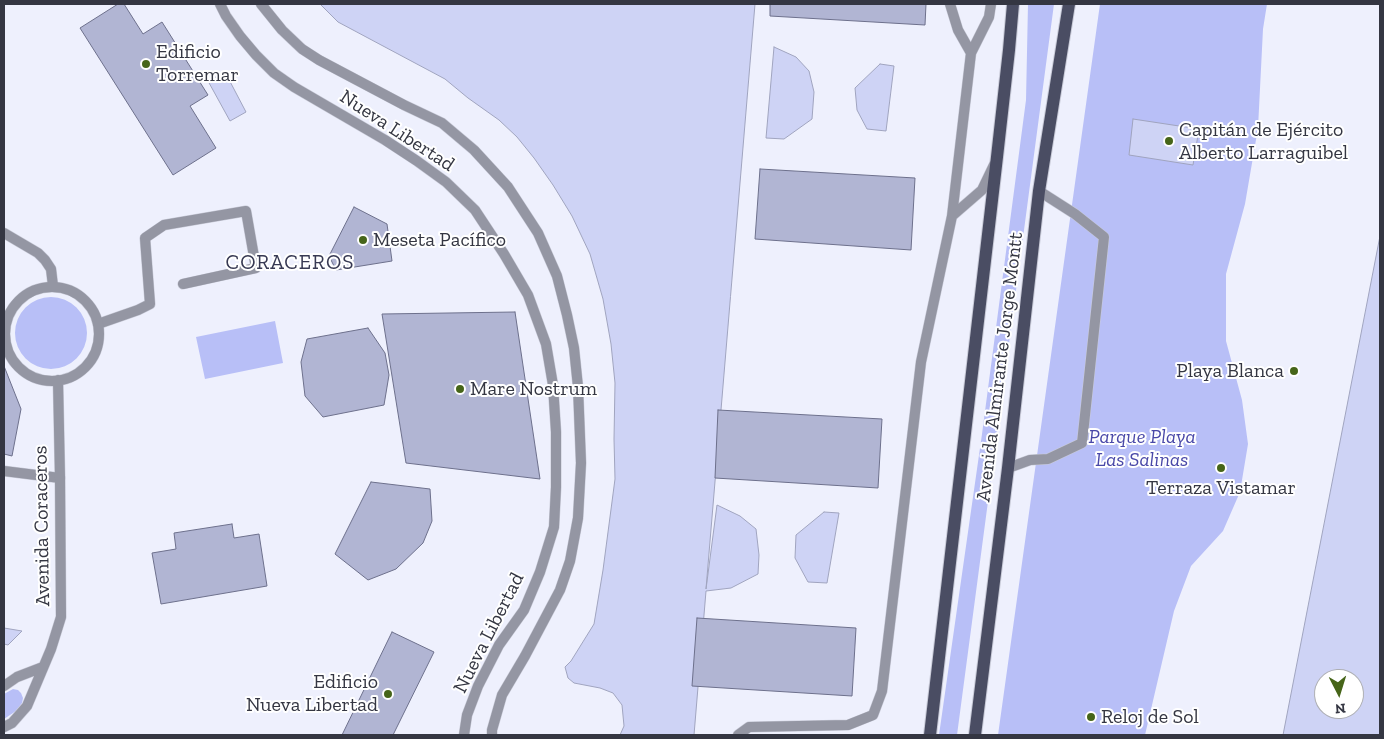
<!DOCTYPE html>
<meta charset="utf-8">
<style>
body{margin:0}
#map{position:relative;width:1384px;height:739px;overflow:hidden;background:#eef0fd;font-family:"Zilla Slab",serif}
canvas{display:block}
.frame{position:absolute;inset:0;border:5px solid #343642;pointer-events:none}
.north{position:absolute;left:1314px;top:669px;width:50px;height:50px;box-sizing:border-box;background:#fff;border:1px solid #aeafb3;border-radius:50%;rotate:175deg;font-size:14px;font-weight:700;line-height:20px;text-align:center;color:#343642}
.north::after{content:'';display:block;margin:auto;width:18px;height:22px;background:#466519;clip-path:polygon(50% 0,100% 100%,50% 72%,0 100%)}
</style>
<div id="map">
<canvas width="1384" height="739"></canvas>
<div class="frame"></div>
<div class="north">N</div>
</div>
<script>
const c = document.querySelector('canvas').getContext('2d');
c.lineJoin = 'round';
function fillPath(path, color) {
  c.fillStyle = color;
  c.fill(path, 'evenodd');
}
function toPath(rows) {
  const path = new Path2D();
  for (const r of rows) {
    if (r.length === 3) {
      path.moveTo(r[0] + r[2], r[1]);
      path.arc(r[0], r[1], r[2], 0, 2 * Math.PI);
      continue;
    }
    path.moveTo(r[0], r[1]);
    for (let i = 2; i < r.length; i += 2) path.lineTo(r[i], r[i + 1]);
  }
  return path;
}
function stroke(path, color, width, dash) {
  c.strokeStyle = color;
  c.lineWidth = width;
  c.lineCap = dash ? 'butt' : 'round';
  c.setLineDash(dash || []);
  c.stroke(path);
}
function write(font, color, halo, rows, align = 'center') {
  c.font = font + ' "Zilla Slab",serif';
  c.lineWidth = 4;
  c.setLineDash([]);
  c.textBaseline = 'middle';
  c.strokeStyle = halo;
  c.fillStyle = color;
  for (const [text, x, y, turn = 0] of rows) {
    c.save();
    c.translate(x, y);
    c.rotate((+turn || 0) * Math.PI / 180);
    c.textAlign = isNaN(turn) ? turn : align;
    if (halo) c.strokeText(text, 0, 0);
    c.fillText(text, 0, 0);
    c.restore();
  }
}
fillPath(toPath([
 [1028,4,1054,4,957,735,939,735,982,434,1026,100],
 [1100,4,1267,4,1263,29,1258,128,1245,204,1226,274,1226,341,1242,400,1248,444,1240,492,1223,531,1191,566,1174,611,1145,735,998,735],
 [51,333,36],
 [275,321,283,363,205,379,196,337],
 [13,689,18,690,21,693,23,698,22,703,16,711,4,719,4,694]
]), '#b8bff7');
const water = toPath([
 [320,4,755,4,706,589,717,505,740,516,756,529,759,555,758,574,731,588,706,591,694,735,620,735,624,726,622,705,613,693,600,688,574,683,568,678,565,667,571,661,594,624,603,570,615,479,614,439,615,383,611,344,603,299,590,254,572,216,553,185,534,158,517,137,499,120,468,98,445,79,338,22,320,4],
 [774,47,796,57,809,71,814,92,812,119,784,139,766,138,774,47],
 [880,64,894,66,886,131,867,129,857,110,855,88,880,64],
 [225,72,246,112,230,121,208,81,225,72],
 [1133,119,1199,129,1193,165,1129,155,1133,119],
 [1380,236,1380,735,1283,735,1380,236],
 [1324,679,1354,679,1354,709,1324,709,1324,679],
 [824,512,839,513,827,583,808,582,795,558,796,535,824,512],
 [4,628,22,631,8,645,4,644,4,628]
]);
fillPath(water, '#ced3f5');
stroke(water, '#a0a4bf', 1);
const building = toPath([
 [118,4,124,4,143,34,162,22,208,95,190,106,216,148,173,175,80,28,118,4],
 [770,4,926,4,925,25,770,16,770,4],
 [760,169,915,178,911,250,755,239,760,169],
 [354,207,387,224,392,261,336,270,329,256,354,207],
 [515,312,540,479,406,463,382,314,515,312],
 [368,328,385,353,389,375,384,405,323,417,305,396,301,362,307,339,368,328],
 [4,366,21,409,12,456,4,454,4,366],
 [718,410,882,419,878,488,715,478,718,410],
 [371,482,430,489,432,521,423,543,396,569,368,580,335,554,371,482],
 [232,524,234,538,259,534,267,586,161,604,152,553,176,549,174,533,232,524],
 [697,618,856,628,852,696,692,686,697,618],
 [392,632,434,652,393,735,342,735,392,632]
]);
fillPath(building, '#b1b5d3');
stroke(building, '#6d708c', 1);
const service = toPath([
 [950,4,958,30,971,53],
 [952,216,971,53,989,17,991,4],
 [4,233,38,253,45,260,51,269,53,286],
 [98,324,138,310,150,304,145,238,164,225,246,211,256,268,183,284],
 [1008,468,1030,460,1048,459,1082,443,1104,237,1075,214,1039,191],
 [4,471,60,478],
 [738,735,749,727,848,725,873,715,882,691,921,362,952,216,982,190,994,165]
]);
const minor = toPath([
 [52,334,47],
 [4,686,17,677,43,667],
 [4,727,12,723,27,706,51,649,61,617,60,478,58,380]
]);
const tertiary = toPath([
 [220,4,226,16,240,36,256,55,274,73,294,87,385,140,417,161,446,182,475,210,504,254,528,295,546,344,553,385,556,432,556,487,554,527,540,572,524,610,499,645,478,686,467,715,464,735],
 [261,4,282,30,302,49,319,60,404,105,442,123,474,150,508,187,538,233,557,276,567,315,574,348,578,387,581,463,578,518,570,561,560,590,525,656,502,695,492,730,492,735]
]);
const primary = toPath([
 [930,735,997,157,1009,50,1013,4],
 [975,735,1008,468,1039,191,1069,4]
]);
stroke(service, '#c9cbd8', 11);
stroke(minor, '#c9cbd8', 11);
stroke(tertiary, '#c9cbd8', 11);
stroke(primary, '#c9cbd8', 14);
stroke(service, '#9496a3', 10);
stroke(minor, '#9496a3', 10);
stroke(tertiary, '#9496a3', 10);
stroke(primary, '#4a4d63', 12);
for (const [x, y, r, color] of [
 [146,64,5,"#466519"],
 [1169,141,5,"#466519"],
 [363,240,5,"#466519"],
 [1294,371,5,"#466519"],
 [460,389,5,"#466519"],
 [1221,468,5,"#466519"],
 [388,694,5,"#466519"],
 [1091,717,5,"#466519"]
]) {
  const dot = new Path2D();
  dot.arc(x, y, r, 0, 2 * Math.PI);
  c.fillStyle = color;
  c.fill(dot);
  stroke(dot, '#fff', 2);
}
write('20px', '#343642', '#fff', [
 ["Edificio",156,52],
 ["Torremar",156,75],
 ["Capitán de Ejército",1179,130],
 ["Alberto Larraguibel",1179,153],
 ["Meseta Pacífico",373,240],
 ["Playa Blanca",1284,371,"right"],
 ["Mare Nostrum",470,389],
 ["Terraza Vistamar",1221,488,"center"],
 ["Edificio",378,682,"right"],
 ["Nueva Libertad",378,705,"right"],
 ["Reloj de Sol",1101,717]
], 'left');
write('20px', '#343642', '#fff', [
 ["Nueva Libertad",397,131,33],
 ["Avenida Almirante Jorge Montt",1000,367,-83],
 ["Avenida Coraceros",42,526,-91],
 ["Nueva Libertad",489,633,-63]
]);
write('italic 20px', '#4948a8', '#fff', [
 ["Parque Playa",1142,437],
 ["Las Salinas",1142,460]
]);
c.letterSpacing = '1px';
write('21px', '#373953', '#fff', [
 ["CORACEROS",290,263]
]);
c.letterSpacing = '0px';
</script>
